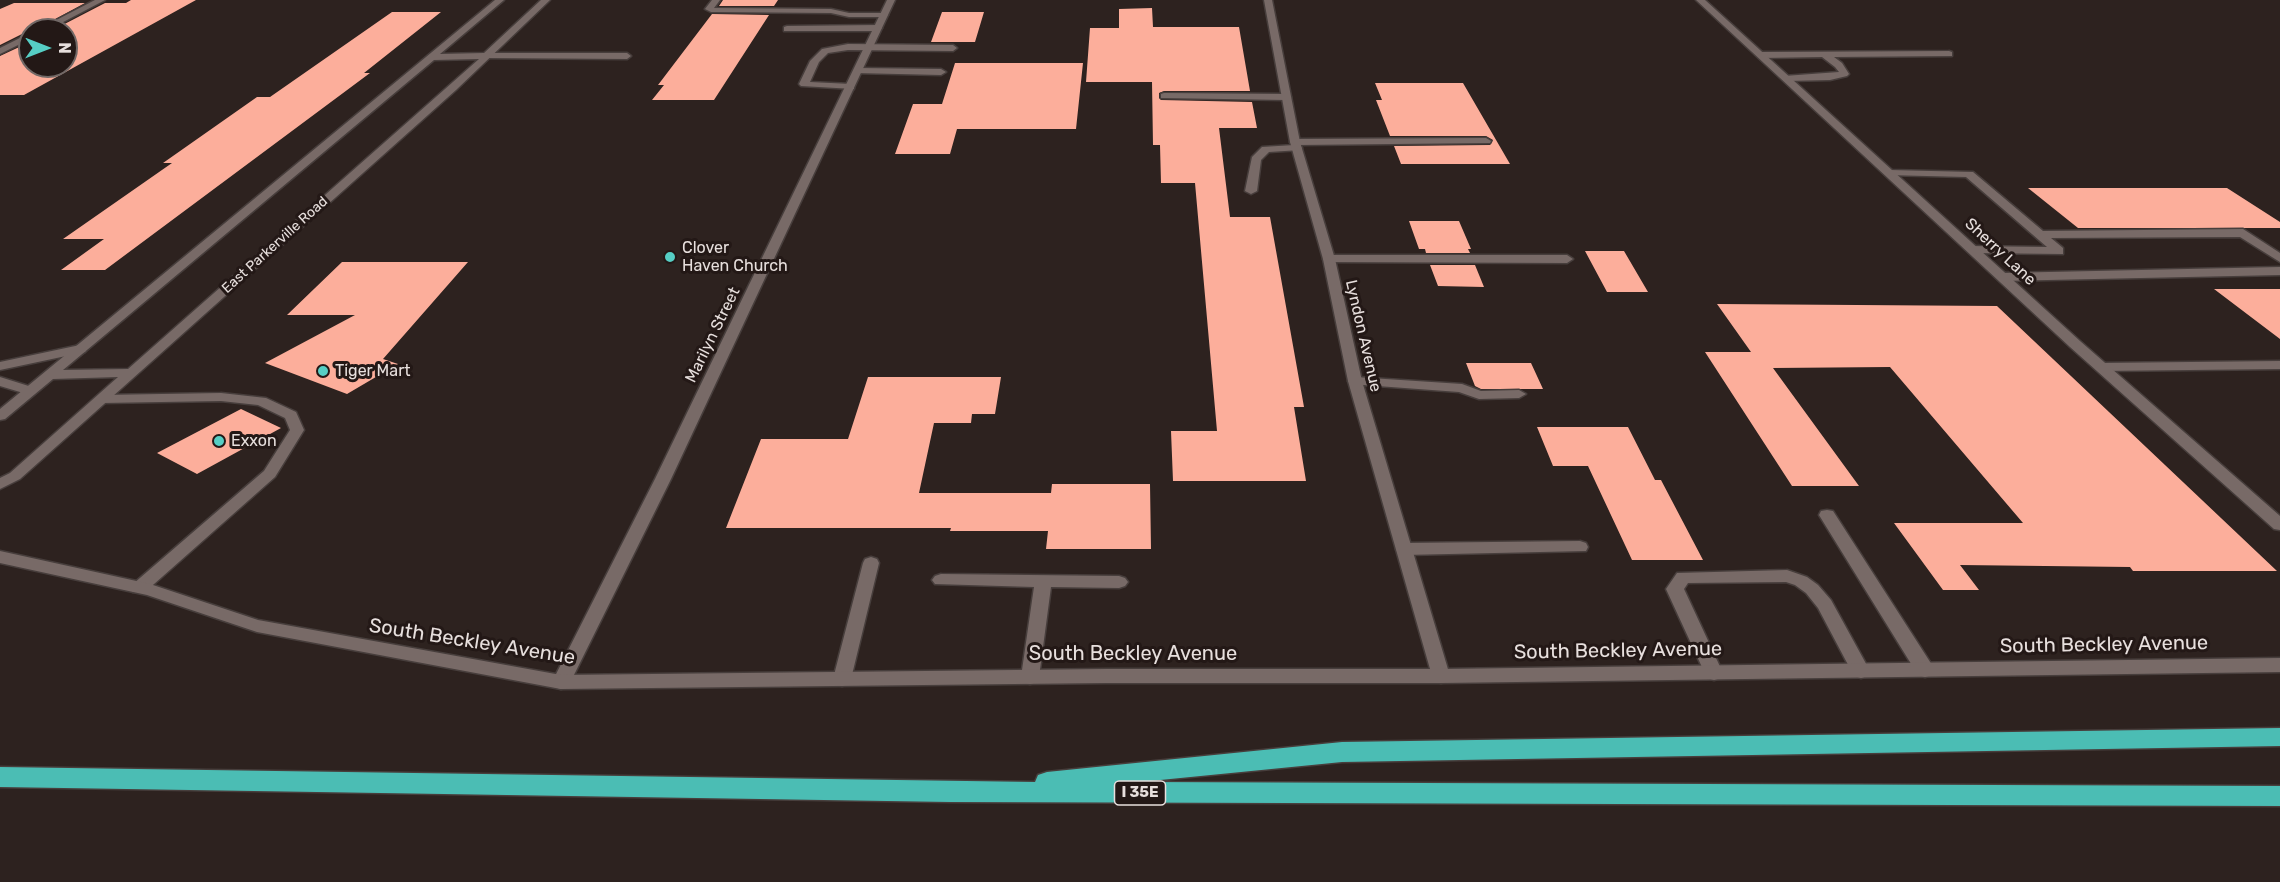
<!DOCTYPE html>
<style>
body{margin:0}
#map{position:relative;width:2280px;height:882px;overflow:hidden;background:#2d221f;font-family:Rubik,sans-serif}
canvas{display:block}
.north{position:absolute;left:18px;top:18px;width:60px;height:60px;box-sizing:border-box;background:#231816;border:2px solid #716866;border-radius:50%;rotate:90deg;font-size:16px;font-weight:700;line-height:24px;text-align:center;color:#e7dfdd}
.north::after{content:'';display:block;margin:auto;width:21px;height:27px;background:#56cec4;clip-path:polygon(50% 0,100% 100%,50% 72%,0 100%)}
</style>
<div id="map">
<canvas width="2280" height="882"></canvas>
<div class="north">N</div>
</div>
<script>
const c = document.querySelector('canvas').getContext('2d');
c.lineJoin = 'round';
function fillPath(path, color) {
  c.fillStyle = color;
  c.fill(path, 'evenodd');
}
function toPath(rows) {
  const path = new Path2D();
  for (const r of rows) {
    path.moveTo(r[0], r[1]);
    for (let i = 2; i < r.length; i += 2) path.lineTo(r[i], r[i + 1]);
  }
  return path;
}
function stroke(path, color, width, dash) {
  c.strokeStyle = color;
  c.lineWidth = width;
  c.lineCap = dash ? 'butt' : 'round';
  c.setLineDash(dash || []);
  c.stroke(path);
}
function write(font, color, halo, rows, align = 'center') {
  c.font = font + ' Rubik,sans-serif';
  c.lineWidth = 6;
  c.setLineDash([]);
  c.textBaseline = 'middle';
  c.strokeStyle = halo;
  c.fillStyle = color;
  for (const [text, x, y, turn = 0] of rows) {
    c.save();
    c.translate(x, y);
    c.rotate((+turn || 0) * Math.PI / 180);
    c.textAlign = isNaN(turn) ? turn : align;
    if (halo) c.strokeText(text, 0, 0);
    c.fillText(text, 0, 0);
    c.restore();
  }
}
fillPath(toPath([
 [131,0,196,0,24,95,0,95,0,56,30,42,30,66,66,66,66,30,53,30,105,3,126,3],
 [723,0,778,0,774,6,719,6],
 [14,3,85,3,35,30,30,30,0,45,0,9],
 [1152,8,1153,27,1239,27,1250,91,1164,91,1159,93,1159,98,1161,100,1252,102,1257,128,1219,128,1230,217,1270,217,1304,407,1294,407,1306,481,1173,481,1171,431,1217,431,1195,183,1161,183,1160,145,1153,145,1152,82,1086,82,1090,28,1119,28,1119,9],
 [392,12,441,12,364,73,370,73,105,270,61,270,104,239,63,239,172,163,163,163,257,97,270,97],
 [942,12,984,12,975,42,931,42],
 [712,14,769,15,714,100,652,100,664,85,658,85],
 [955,63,1083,63,1076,129,957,129,950,154,895,154,913,104,942,104],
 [1375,83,1463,83,1510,164,1401,164,1394,146,1490,145,1493,140,1486,136,1390,136,1376,100,1382,100],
 [2028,188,2227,188,2280,222,2280,228,2078,228],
 [1409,221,1459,221,1471,249,1468,249,1470,253,1426,253,1425,249,1419,249],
 [1585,251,1624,251,1648,292,1607,292],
 [342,262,468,262,383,359,398,364,347,394,265,363,355,315,287,315],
 [1430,265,1475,265,1484,287,1438,286],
 [2214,289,2280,289,2280,339],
 [1717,304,1997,306,2277,571,2133,571,2130,567,1960,565,1979,590,1943,590,1894,523,2023,523,1890,367,1773,368,1859,486,1792,486,1705,352,1751,352],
 [1466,363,1531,363,1543,389,1481,389,1475,386],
 [868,377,1001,377,995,414,972,414,971,423,934,423,919,493,1051,493,1052,484,1150,484,1151,549,1046,549,1048,531,950,531,951,528,726,528,761,439,848,439],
 [241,409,281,428,197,474,157,453],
 [1537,427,1628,427,1655,480,1661,480,1703,560,1632,560,1588,466,1553,466]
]), '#fcae9b');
const lane = toPath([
 [712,0,720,0,714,8,831,9,849,13,884,13,888,15,884,17,849,17,831,13,711,12,705,9,712,0],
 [787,26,878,25,882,28,878,31,784,31,784,27,787,26],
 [848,44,953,45,957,48,953,51,848,50,828,53,819,62,810,82,851,84,854,85,854,89,801,86,799,84,810,61,822,49,848,44],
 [1949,51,1952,52,1952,56,1834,57,1842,63,1849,74,1847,76,1830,80,1787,81,1784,80,1784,76,1839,72,1835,67,1822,57,1762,58,1758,55,1762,52,1949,51],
 [487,53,627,53,631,56,627,59,484,58,484,54,487,53],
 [858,68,941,69,946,72,941,75,855,73,853,71,858,68],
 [1164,93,1286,94,1291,97,1286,100,1161,98,1161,94,1164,93],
 [1486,138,1491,141,1490,143,1298,145,1302,148,1301,150,1269,152,1261,160,1257,191,1251,194,1245,191,1252,157,1262,147,1294,145,1290,142,1295,139,1486,138],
 [1890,170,1973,172,2043,231,2243,229,2280,253,2280,262,2240,237,2051,238,2063,248,2063,254,1973,253,1967,249,1969,246,2047,247,1966,177,1886,175,1886,171,1890,170],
 [1329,255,1567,255,1573,259,1567,263,1325,262,1323,259,1329,255],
 [2280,267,2280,275,2002,281,1996,277,2002,273,2280,267],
 [80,345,87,349,85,352,0,370,0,362,80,345],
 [2280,361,2280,369,2101,371,2094,367,2101,363,2280,361],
 [0,377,35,388,37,391,30,395,0,386,0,377],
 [1355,377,1462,384,1481,391,1519,390,1526,394,1519,398,1479,399,1459,392,1350,384,1348,381,1350,378,1355,377],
 [221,393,266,398,296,412,304,430,275,477,145,592,133,592,130,588,133,584,264,471,290,430,285,418,258,405,221,401,102,403,95,399,102,395,221,393],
 [1827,510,1833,511,1932,665,1934,670,1932,675,1925,677,1918,675,1819,515,1821,511,1827,510],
 [1580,541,1586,543,1588,547,1586,551,1404,555,1398,553,1396,549,1398,545,1404,543,1580,541],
 [871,557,877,559,879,563,851,679,849,684,842,686,835,684,833,679,863,563,865,559,871,557],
 [1787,570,1807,577,1818,585,1831,600,1870,671,1868,676,1861,678,1854,676,1818,608,1806,593,1795,585,1786,582,1688,583,1684,589,1723,673,1721,678,1714,680,1707,678,1666,589,1677,573,1787,570],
 [941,574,1119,576,1125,578,1128,582,1125,586,1119,588,1051,587,1039,677,1037,682,1030,684,1023,682,1021,677,1034,587,935,584,932,580,935,576,941,574]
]);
const street = toPath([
 [95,0,105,0,48,30,37,30,95,0],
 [887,0,895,0,671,479,568,687,561,689,554,687,552,682,655,479,887,0],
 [1264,0,1272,0,1300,142,1335,259,1362,381,1450,676,1448,681,1441,683,1434,681,1432,676,1348,381,1323,259,1290,142,1264,0],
 [1696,0,1705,0,2080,341,2280,516,2280,530,2274,529,2070,347,1696,0],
 [30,33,30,39,0,54,0,48,30,33]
]);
const secondary = toPath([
 [495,0,504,0,440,54,484,53,541,0,550,0,456,90,20,479,0,489,0,478,10,473,118,377,53,379,5,419,0,420,0,409,495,0],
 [479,59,128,369,63,370,434,60,479,59],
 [0,551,150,584,258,620,561,675,1106,669,1441,669,2280,658,2280,672,1441,683,1106,683,561,689,257,632,147,595,0,563,0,551]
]);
const highway = toPath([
 [2280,728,2280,746,1342,762,1140,782,2280,786,2280,806,950,802,0,787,0,767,1035,782,1038,775,1047,772,1342,742,2280,728]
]);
stroke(lane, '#473e3c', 3);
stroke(street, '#473e3c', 3);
stroke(secondary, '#473e3c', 3);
stroke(highway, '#473e3c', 3);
fillPath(lane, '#786a67');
fillPath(street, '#786a67');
fillPath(secondary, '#786a67');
fillPath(highway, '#4bbdb4');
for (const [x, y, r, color] of [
 [670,257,6,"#56cec4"],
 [323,371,6,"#56cec4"],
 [219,441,6,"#56cec4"]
]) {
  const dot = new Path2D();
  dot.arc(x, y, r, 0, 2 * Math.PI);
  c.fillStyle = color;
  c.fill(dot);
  stroke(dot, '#231816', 2);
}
write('14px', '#e7dfdd', '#231816', [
 ["East Parkerville Road",275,245,-42]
]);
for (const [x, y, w] of [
 [1140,793,51]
]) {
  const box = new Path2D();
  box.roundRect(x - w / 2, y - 12, w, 24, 4.5);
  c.fillStyle = '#231816';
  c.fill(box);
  stroke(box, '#e7dfdd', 1.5);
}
write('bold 15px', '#e7dfdd', null, [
 ["I 35E",1140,793]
]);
write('16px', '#e7dfdd', '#231816', [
 ["Clover",682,248],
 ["Haven Church",682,266],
 ["Tiger Mart",335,371],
 ["Exxon",231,441]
], 'left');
write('16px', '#e7dfdd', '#231816', [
 ["Sherry Lane",2000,252,43],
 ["Marilyn Street",713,335,-64],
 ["Lyndon Avenue",1363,336,77]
]);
write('20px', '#e7dfdd', '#231816', [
 ["South Beckley Avenue",472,642,9],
 ["South Beckley Avenue",2104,645,-1],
 ["South Beckley Avenue",1618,651,-1],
 ["South Beckley Avenue",1133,654]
]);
</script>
